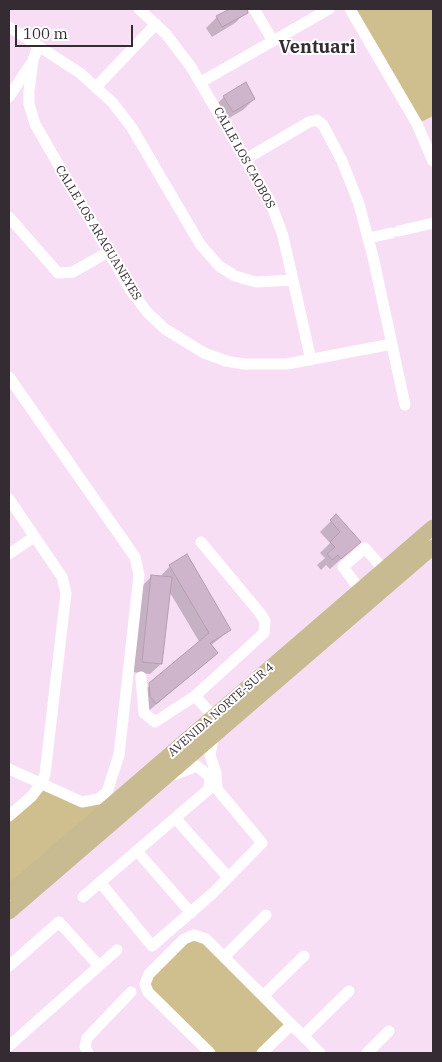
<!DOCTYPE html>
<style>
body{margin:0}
#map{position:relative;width:442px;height:1062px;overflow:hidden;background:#f8def5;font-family:"IBM Plex Serif",serif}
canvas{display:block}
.frame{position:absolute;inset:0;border:10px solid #352b33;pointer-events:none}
.scale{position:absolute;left:15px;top:25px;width:118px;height:22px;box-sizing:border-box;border:2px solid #352b33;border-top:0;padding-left:6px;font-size:15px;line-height:18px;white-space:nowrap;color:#352b33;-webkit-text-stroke:4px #fff;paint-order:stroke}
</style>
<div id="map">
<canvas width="442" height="1062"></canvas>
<div class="frame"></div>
<div class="scale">100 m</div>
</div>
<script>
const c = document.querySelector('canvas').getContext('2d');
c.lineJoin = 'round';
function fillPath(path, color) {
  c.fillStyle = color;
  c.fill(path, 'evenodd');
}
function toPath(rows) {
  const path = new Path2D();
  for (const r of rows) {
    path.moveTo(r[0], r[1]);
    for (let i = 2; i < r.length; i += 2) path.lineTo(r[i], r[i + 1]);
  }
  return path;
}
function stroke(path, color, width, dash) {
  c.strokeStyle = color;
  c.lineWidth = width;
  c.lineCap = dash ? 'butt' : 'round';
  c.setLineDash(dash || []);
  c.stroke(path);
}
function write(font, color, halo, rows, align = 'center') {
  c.font = font + ' "IBM Plex Serif",serif';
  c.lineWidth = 4;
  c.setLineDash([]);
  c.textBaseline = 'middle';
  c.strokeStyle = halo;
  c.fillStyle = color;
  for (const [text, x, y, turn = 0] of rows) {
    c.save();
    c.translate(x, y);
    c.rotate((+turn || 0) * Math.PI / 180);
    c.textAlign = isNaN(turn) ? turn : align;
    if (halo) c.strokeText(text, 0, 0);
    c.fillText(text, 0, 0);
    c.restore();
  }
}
fillPath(toPath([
 [350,9,433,9,433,116,417,124],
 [38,789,94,801,107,808,9,893,9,816],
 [194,935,291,1025,262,1053,210,1053,145,981]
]), '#d0bf8e');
fillPath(toPath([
 [232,9,246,9,246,12,235,23,212,37,206,28,217,17],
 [224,97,254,99,243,110,222,122,214,107],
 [336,516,349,552,330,569,326,565,321,570,317,565,325,558,320,553,330,543,320,532],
 [170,566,230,630,210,646,216,653,207,662,146,713,140,694,200,643,169,591,161,664,150,674,132,672,141,587,152,576,160,577]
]), '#0003');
const building = toPath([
 [230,9,247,9,248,13,222,27,216,16,230,9],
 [246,82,255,99,233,112,223,96,246,82],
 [336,514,361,542,341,559,338,555,332,560,327,554,335,547,330,542,340,532,330,520,336,514],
 [187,554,231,630,210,643,218,653,156,704,150,696,149,683,209,633,169,565,187,554],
 [151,575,172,577,162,664,142,662,151,575]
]);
fillPath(building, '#ceb5cb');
stroke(building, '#b59cb2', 1);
stroke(toPath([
 [139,9,166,34,191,67,270,201,283,236,311,360],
 [254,9,273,41],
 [350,9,417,124,433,161],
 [9,27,80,73,113,103,132,128,200,244,219,266,235,276,256,282,293,280],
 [38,47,33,60,29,91,29,104,35,124,131,291,148,313,165,329,204,353,226,361,244,364,287,364,392,344],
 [201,82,329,9],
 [97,86,156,24],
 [9,97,30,65],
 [246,159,309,122,317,120,323,125,342,161,359,204,374,261,405,405],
 [9,217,58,273,73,272,108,252],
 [399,231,433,223],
 [369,238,391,233],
 [9,377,135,557,139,575,119,755,107,792,98,799,82,802,9,769],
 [9,499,62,577,66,593,45,774,42,783,32,796,9,816],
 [9,554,34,537],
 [360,590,343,567,365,548,384,570],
 [141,677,144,713,155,722,195,696,264,633,265,621,260,613,201,542],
 [195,696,214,717],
 [175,818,228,877],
 [137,851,191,913],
 [100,882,152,946,213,893,262,843,217,789,216,773,210,755,214,735],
 [83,897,209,789,210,777,197,766,173,775],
 [224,957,266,915],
 [9,966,59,922,99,966],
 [263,996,304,956],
 [303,1036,349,991],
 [9,1046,117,950],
 [88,1053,85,1047,87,1038,131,992],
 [210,1053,148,992,145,984,149,974,184,939,194,935,206,939,320,1053],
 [262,1053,291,1025],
 [367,1053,389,1031]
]), '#fff', 11);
stroke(toPath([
 [9,893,433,527],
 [9,912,433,547]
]), '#c9bb91', 15);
write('12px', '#352b33', '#fff', [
 ["CALLE LOS CAOBOS",244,158,61],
 ["CALLE LOS ARAGUANEYES",98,233,59],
 ["AVENIDA NORTE-SUR 4",221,710,-41]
]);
write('bold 18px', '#352b33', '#fff', [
 ["Ventuari",317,48]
]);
</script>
